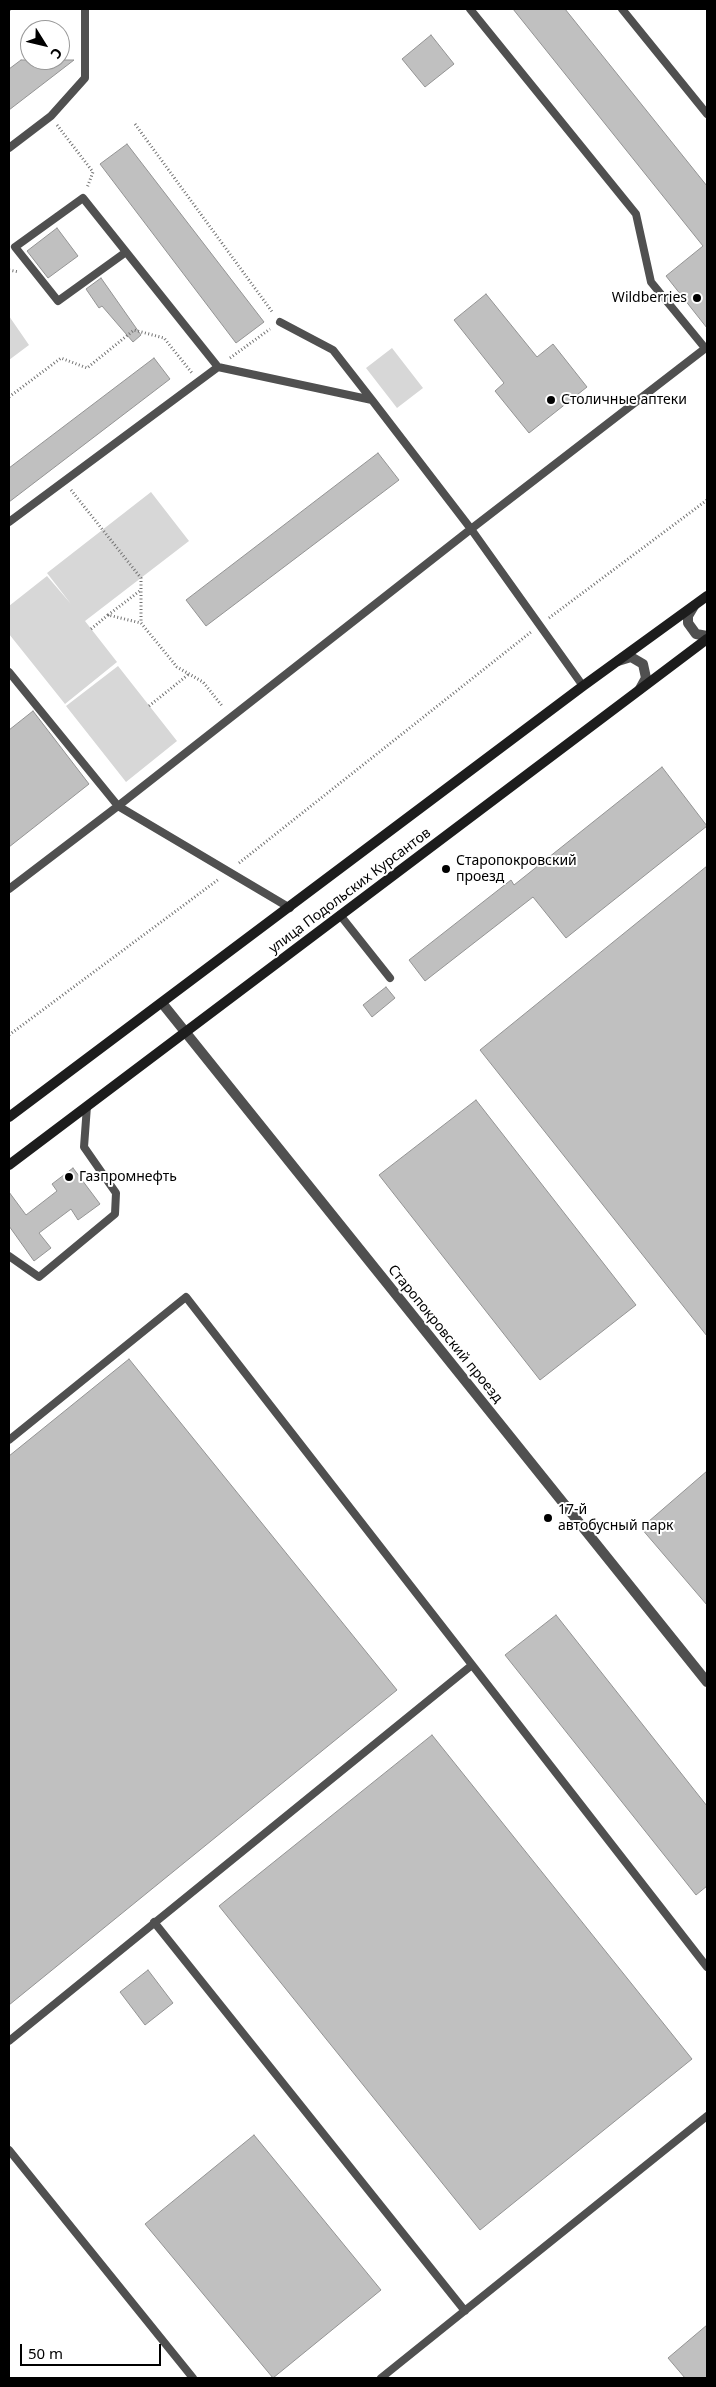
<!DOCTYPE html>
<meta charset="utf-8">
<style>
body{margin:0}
#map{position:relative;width:716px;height:2387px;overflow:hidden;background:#fff;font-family:"Noto Sans",sans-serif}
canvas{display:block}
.frame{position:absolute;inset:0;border:10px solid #000;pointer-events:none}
.north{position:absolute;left:20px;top:20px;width:50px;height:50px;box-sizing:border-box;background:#fff;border:1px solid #999;border-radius:50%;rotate:126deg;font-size:14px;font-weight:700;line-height:20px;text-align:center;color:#000}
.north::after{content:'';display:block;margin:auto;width:18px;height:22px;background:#000;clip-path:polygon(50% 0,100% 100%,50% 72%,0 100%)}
.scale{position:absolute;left:20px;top:2344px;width:141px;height:22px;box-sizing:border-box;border:2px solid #000;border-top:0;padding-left:6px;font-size:15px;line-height:18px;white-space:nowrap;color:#000;-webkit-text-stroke:4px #fff;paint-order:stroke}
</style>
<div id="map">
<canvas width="716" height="2387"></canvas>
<div class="frame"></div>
<div class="north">С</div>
<div class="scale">50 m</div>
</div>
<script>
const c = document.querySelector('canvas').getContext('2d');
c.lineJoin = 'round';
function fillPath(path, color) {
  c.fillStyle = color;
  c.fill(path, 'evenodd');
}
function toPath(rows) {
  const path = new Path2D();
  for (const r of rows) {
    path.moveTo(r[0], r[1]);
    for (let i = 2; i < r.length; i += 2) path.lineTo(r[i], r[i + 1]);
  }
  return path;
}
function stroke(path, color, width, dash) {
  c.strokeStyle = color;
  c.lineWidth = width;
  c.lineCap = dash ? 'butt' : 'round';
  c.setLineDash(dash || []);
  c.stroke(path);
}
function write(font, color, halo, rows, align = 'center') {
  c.font = font + ' "Noto Sans",sans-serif';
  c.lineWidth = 4;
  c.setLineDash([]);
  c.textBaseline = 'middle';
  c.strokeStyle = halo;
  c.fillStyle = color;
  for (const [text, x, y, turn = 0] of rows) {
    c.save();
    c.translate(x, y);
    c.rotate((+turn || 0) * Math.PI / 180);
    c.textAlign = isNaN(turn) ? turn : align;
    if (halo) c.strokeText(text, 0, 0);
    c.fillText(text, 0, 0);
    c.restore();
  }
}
fillPath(toPath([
 [9,316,29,345,9,360],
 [392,348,423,388,397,408,366,368],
 [151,492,189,541,85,621,117,662,65,704,9,634,9,606,47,576,71,604,47,573],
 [118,666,177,741,126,782,66,706]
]), '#d7d7d7');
const building = toPath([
 [513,9,565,9,707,186,707,328,666,276,703,246,513,9],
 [431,35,454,64,425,87,402,59,431,35],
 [21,60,74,60,9,110,9,69,21,60],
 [127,144,264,322,236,343,100,164,127,144],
 [57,228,78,256,48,278,27,251,57,228],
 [101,278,141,335,133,342,102,306,99,308,86,289,101,278],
 [486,294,537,357,553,344,587,387,529,433,495,391,504,383,454,320,486,294],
 [154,358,170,379,9,502,9,468,154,358],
 [378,453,399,480,206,626,186,600,378,453],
 [33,711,89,784,9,847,9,730,33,711],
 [662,767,707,826,566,938,533,897,425,981,409,960,511,880,514,885,662,767],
 [707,866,707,1336,480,1050,707,866],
 [386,987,395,998,372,1017,363,1005,386,987],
 [476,1100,636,1305,540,1380,379,1175,476,1100],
 [73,1168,100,1204,78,1220,71,1209,39,1233,51,1248,34,1261,9,1226,9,1192,26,1215,57,1191,52,1184,73,1168],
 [129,1359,397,1690,9,2005,9,1456,129,1359],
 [707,1471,707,1605,641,1528,707,1471],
 [556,1615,707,1806,707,1886,696,1895,505,1655,556,1615],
 [432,1735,692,2059,480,2230,219,1906,432,1735],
 [148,1970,173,2003,145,2025,120,1992,148,1970],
 [254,2135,381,2290,273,2378,145,2224,254,2135],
 [707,2325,707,2378,685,2378,668,2358,707,2325]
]);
fillPath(building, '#c0c0c0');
stroke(building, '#949494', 1);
stroke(toPath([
 [9,10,10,9],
 [135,124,273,313],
 [57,125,93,172,87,188],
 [9,270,19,272],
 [230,358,270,329],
 [9,397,61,358,87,368,134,330,164,338,192,373],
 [71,490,141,578,141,623,177,667,203,682,223,707],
 [108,615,141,590],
 [549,618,707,500],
 [91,629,108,615,141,623],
 [149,706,189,674],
 [239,863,531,632],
 [9,1035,219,879]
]), '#727272', 3, [1, 2.5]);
stroke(toPath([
 [470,9,636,214,651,282,705,348],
 [622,9,707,114],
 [9,148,51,116,85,78,85,9],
 [126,252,58,301,15,247,83,198,218,367],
 [280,322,333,350,372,400],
 [9,522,218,367,372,400,471,529,118,806,9,672],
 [583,686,471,529,707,347],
 [9,889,118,806,290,908],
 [340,915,390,978],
 [9,1256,39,1277,115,1214,116,1193,84,1147,87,1106],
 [9,1440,186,1297,707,1967],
 [154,1922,465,2311],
 [9,2041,472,1665],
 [9,2150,193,2378],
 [381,2378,707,2116]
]), '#505050', 8);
stroke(toPath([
 [694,606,688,616,688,623,696,634,707,636],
 [618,661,631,657,643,664,646,678,640,689],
 [162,1003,707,1682]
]), '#505050', 10);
stroke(toPath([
 [9,1117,583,686,707,596],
 [9,1165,707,639]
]), '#1d1d1d', 10);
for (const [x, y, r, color] of [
 [697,298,5,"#000"],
 [551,400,5,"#000"],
 [446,869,5,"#000"],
 [69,1177,5,"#000"],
 [548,1518,5,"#000"]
]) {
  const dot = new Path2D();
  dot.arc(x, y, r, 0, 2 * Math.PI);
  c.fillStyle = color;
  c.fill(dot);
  stroke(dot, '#fff', 2);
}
write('14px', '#000', '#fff', [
 ["Wildberries",687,298,"right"],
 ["Столичные аптеки",561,400],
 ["Старопокровский",456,861],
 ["проезд",456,877],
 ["Газпромнефть",79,1177],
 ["17-й",558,1510],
 ["автобусный парк",558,1526]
], 'left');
write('14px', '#000', '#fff', [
 ["улица Подольских Курсантов",350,891,-37],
 ["Старопокровский проезд",445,1334,51]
]);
</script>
